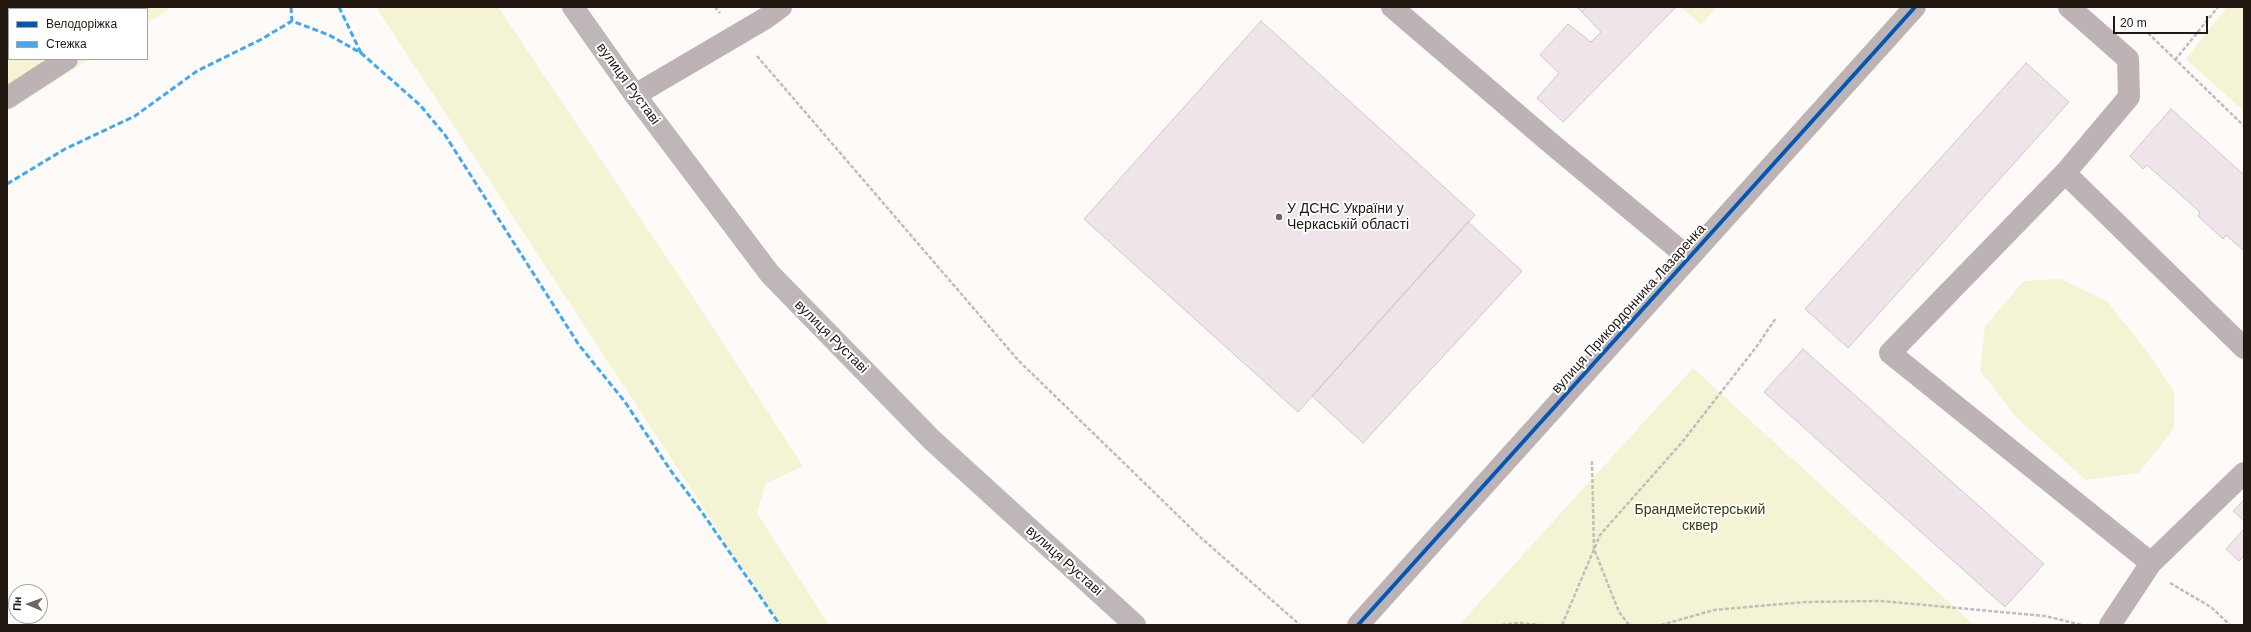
<!DOCTYPE html>
<meta charset="utf-8">
<style>
body{margin:0}
#map{position:relative;width:2251px;height:632px;overflow:hidden;background:#fdfaf8;font-family:Helvetica,sans-serif}
canvas{display:block}
.frame{position:absolute;inset:0;border:8px solid #201811;pointer-events:none}
.legend{position:absolute;left:8px;top:8px;width:140px;height:52px;box-sizing:border-box;background:#fff;border:1px solid #a6a3a0;margin:0;padding:5px 7px;list-style:none;font-size:12px;color:#201811}
.legend li{display:flex;align-items:center;gap:8px;height:20px}
.legend b{width:20px;border:1px solid #a6a3a0}
.north{position:absolute;left:8px;top:584px;width:40px;height:40px;box-sizing:border-box;background:#fff;border:1px solid #a6a3a0;border-radius:50%;rotate:272deg;font-size:11px;font-weight:700;line-height:16px;text-align:center;color:#201811}
.north::after{content:'';display:block;margin:auto;width:14px;height:18px;background:#6d6762;clip-path:polygon(50% 0,100% 100%,50% 72%,0 100%)}
.scale{position:absolute;left:2113px;top:16px;width:95px;height:18px;box-sizing:border-box;border:2px solid #201811;border-top:0;padding-left:5px;font-size:12px;line-height:14px;white-space:nowrap;color:#201811;-webkit-text-stroke:3px #fff;paint-order:stroke}
</style>
<div id="map">
<canvas width="2251" height="632"></canvas>
<div class="frame"></div>
<ul class="legend">
<li><b style="height:5px;background:#0057b8"></b>Велодоріжка</li>
<li><b style="height:5px;background:#3fa9f5"></b>Стежка</li>
</ul>
<div class="north">Пн</div>
<div class="scale">20 m</div>
</div>
<script>
const c = document.querySelector('canvas').getContext('2d');
c.lineJoin = 'round';
function fillPath(path, color) {
  c.fillStyle = color;
  c.fill(path, 'evenodd');
}
function toPath(rows) {
  const path = new Path2D();
  for (const r of rows) {
    path.moveTo(r[0], r[1]);
    for (let i = 2; i < r.length; i += 2) path.lineTo(r[i], r[i + 1]);
  }
  return path;
}
function stroke(path, color, width, dash) {
  c.strokeStyle = color;
  c.lineWidth = width;
  c.lineCap = dash ? 'butt' : 'round';
  c.setLineDash(dash || []);
  c.stroke(path);
}
function write(font, color, halo, rows, align = 'center') {
  c.font = font + ' Helvetica,sans-serif';
  c.lineWidth = 4;
  c.setLineDash([]);
  c.textBaseline = 'middle';
  c.strokeStyle = halo;
  c.fillStyle = color;
  for (const [text, x, y, turn = 0] of rows) {
    c.save();
    c.translate(x, y);
    c.rotate((+turn || 0) * Math.PI / 180);
    c.textAlign = isNaN(turn) ? turn : align;
    if (halo) c.strokeText(text, 0, 0);
    c.fillText(text, 0, 0);
    c.restore();
  }
}
fillPath(toPath([
 [7,7,172,7,147,23,147,9,9,9,9,59,90,59,7,112],
 [376,7,498,7,682,280,803,466,765,484,757,513,829,625,780,625],
 [1681,7,1717,7,1701,25],
 [2227,7,2244,7,2244,111,2186,59],
 [2060,279,2107,301,2149,354,2174,392,2174,428,2139,473,2086,480,2016,417,1980,371,1985,326,2024,281],
 [1693,368,1974,625,1459,625]
]), '#f4f4d4');
const building = toPath([
 [1577,7,1587,7,1582,12,1577,7],
 [1587,7,1676,7,1563,122,1537,98,1559,73,1540,55,1568,24,1591,42,1601,32,1582,12,1587,7],
 [1261,21,1475,215,1298,412,1084,219,1261,21],
 [2026,63,2069,102,1848,348,1805,309,2026,63],
 [2171,109,2244,175,2244,251,2226,235,2223,239,2198,216,2200,212,2147,165,2143,169,2130,156,2171,109],
 [1468,222,1522,271,1363,443,1312,396,1468,222],
 [1803,349,2044,564,2005,607,1764,392,1803,349],
 [2244,500,2244,521,2233,511,2244,500],
 [2244,529,2244,556,2239,561,2226,549,2244,529]
]);
fillPath(building, '#efe4ea');
stroke(building, '#cec8ca', 1);
stroke(toPath([
 [715,7,720,13],
 [2148,33,2244,126],
 [757,56,1018,360,1199,536,1300,625],
 [2175,60,2218,7],
 [1592,461,1594,549,1619,612,1629,625],
 [2170,583,2211,607,2230,625],
 [1502,625,1519,623,1540,625],
 [1562,625,1600,535,1683,441,1757,346,1776,318],
 [1661,625,1714,610,1805,602,1881,601,2045,616,2082,625]
]), '#c2bcbc', 2.5, [4, 2]);
stroke(toPath([
 [1392,7,1547,140,1689,258],
 [2069,7,2128,59,2129,97,2065,173,1890,353,2151,563],
 [127,9,128,7],
 [635,95,766,18,781,7],
 [7,98,67,59],
 [2065,173,2244,348],
 [1358,625,1915,7],
 [2110,625,2151,563,2244,473]
]), '#bdb3b5', 22);
stroke(toPath([
 [573,7,635,95,770,274,932,440,1135,625]
]), '#bfb6b7', 22);
stroke(toPath([
 [291,7,292,21],
 [339,7,361,53],
 [7,184,65,149,135,116,197,71,260,40,292,21,329,35,361,53,420,105,445,135,579,345,625,402,671,471,699,508,780,625]
]), '#3fa9f5', 3, [6, 3]);
stroke(toPath([
 [1358,625,1915,7]
]), '#0057b8', 4);
for (const [x, y, r, color] of [
 [1279,217,4,"#6d6762"]
]) {
  const dot = new Path2D();
  dot.arc(x, y, r, 0, 2 * Math.PI);
  c.fillStyle = color;
  c.fill(dot);
  stroke(dot, '#fff', 1.5);
}
write('14px', '#201811', '#fff', [
 ["вулиця Руставі",628,84,54],
 ["вулиця Прикордонника Лазаренка",1629,309,-48],
 ["вулиця Руставі",831,337,45],
 ["вулиця Руставі",1064,561,42]
]);
write('14px', '#201811', '#fff', [
 ["У ДСНС України у",1287,209],
 ["Черкаській області",1287,225]
], 'left');
write('14px', '#393b0b', '#fff', [
 ["Брандмейстерський",1700,510],
 ["сквер",1700,526]
]);
</script>
